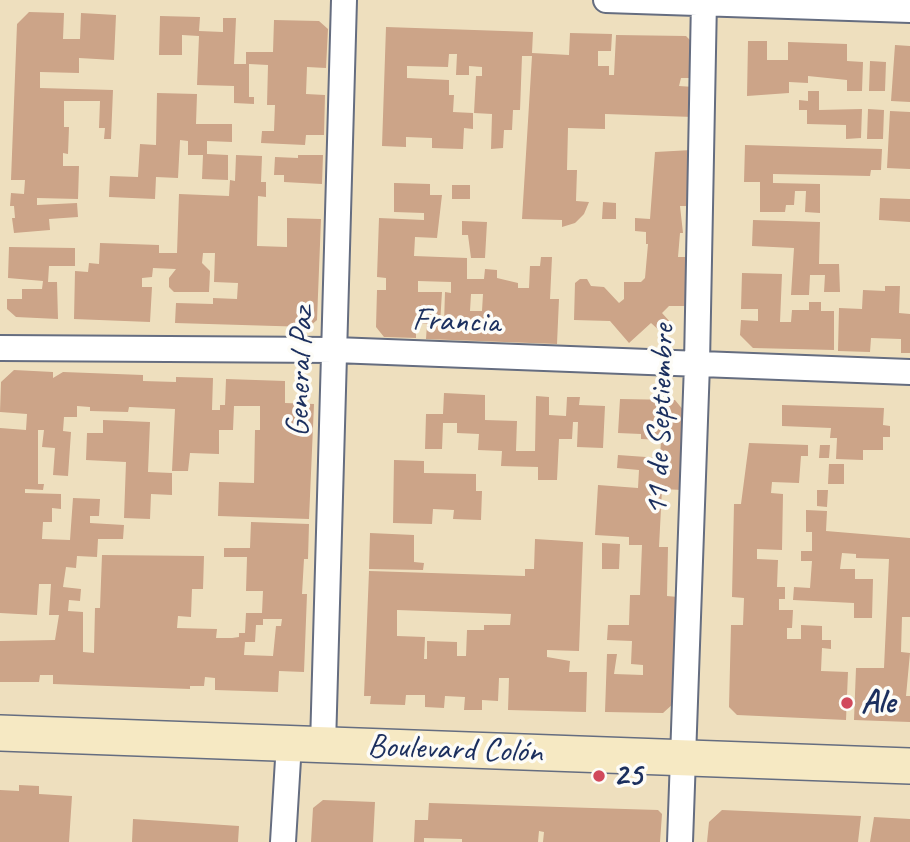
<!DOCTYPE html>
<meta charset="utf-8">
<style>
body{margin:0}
canvas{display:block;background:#eedfbe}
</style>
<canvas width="910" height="842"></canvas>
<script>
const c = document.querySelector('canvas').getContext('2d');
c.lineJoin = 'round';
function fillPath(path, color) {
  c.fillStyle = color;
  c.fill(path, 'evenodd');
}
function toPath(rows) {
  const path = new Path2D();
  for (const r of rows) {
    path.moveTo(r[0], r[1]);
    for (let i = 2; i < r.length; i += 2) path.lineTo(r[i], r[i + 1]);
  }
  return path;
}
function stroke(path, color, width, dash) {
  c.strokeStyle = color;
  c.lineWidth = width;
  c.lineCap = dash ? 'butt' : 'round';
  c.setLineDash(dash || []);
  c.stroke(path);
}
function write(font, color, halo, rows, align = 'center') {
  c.font = font + ' Caveat,sans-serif';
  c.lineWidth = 7;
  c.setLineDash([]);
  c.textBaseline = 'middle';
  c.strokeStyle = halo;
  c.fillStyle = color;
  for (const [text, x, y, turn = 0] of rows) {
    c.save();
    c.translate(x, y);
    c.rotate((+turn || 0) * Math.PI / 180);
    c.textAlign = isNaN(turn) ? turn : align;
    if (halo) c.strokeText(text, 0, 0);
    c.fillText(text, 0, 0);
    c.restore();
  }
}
fillPath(toPath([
 [29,12,64,13,63,39,80,39,81,13,116,15,114,60,79,58,79,73,40,72,40,88,113,90,111,139,104,139,105,128,99,128,100,101,64,101,64,127,69,127,68,154,63,153,63,166,79,166,78,199,37,198,37,205,77,203,78,217,49,219,50,230,14,233,12,218,15,218,14,206,10,206,11,193,24,194,25,180,11,180,17,24],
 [160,16,200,17,199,31,223,32,223,18,236,18,234,64,246,64,246,52,273,52,274,20,319,21,328,29,326,68,307,67,306,94,325,95,324,135,306,135,305,145,261,143,262,131,274,131,275,105,267,105,268,65,249,64,249,97,254,97,254,104,234,103,234,86,197,85,199,36,182,35,182,55,159,55],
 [386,27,533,32,532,53,569,55,570,33,612,34,611,51,598,51,598,66,609,66,609,75,614,75,616,35,686,36,695,45,694,78,681,78,679,86,694,87,693,117,605,114,605,129,568,128,567,170,577,170,576,201,589,202,584,214,575,223,562,227,562,220,522,219,532,56,522,56,520,110,513,110,512,130,504,130,503,148,491,149,492,114,474,113,476,76,482,76,482,67,469,66,469,75,456,75,457,54,449,54,448,67,407,66,407,78,449,80,449,95,454,95,453,112,473,113,473,129,464,128,463,149,432,148,432,138,406,137,406,147,382,146],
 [748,41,767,41,767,60,788,60,788,42,847,44,847,61,863,62,862,91,847,91,847,80,808,76,808,83,789,82,789,93,747,96],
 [895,45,910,46,910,102,891,101],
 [870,61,886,62,885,91,869,91],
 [808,91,819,91,819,110,862,109,861,138,846,139,846,125,807,124,807,110,799,110,799,100,808,101],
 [157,93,197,94,196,124,232,124,232,142,207,141,207,154,228,155,228,180,202,179,203,155,188,155,188,141,180,140,178,178,156,177,155,199,109,197,110,176,138,177,140,144,156,145],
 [868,109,884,110,883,139,867,139],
 [890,111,910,112,910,169,887,168],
 [745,145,882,149,881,170,871,170,870,176,773,174,773,183,820,184,820,213,805,212,806,191,795,191,794,205,786,205,785,212,760,212,760,182,744,182],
 [692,150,690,206,680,206,683,233,680,233,678,257,688,257,686,306,669,306,662,313,671,323,661,332,651,323,629,343,610,321,574,320,575,283,580,279,587,279,591,286,604,287,619,303,624,299,624,282,641,282,645,278,648,244,646,244,646,232,635,231,635,218,650,219,655,152],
 [236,155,262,156,261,182,266,182,266,197,258,196,257,246,287,247,287,218,321,219,317,320,309,327,175,323,176,303,213,304,213,298,237,299,238,283,214,282,215,253,203,253,202,263,210,271,209,292,174,292,169,287,169,278,176,269,153,268,152,277,142,278,142,287,152,287,150,322,74,319,75,271,88,272,89,263,99,264,100,243,159,245,159,253,177,253,179,194,229,196,230,180,235,181],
 [298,155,323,155,322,184,284,182,284,175,274,175,275,157,298,158],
 [394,183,430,184,430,195,442,195,437,238,415,237,414,256,467,258,467,279,484,279,485,269,497,270,497,278,518,283,518,288,529,288,530,266,540,266,541,257,552,257,550,299,559,299,557,344,426,339,427,324,416,323,416,338,384,337,376,327,377,290,386,290,386,278,377,277,379,218,424,220,424,213,394,212],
 [418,281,451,282,451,293,445,292,444,324,440,324,442,292,418,292],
 [471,294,483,294,482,311,470,311],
 [452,185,470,185,470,199,452,199],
 [880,198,910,199,910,222,879,220],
 [603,202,616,203,616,219,602,219],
 [753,220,820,222,819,264,839,264,840,292,824,292,825,275,810,275,809,295,791,295,794,248,752,246],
 [462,221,487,222,485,258,471,258,468,235,462,235],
 [9,247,75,248,75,266,49,266,48,282,57,282,58,319,16,317,7,309,7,299,22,299,22,289,42,289,43,281,8,278],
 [742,273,782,274,780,322,791,322,792,310,809,310,809,302,821,302,821,311,834,311,834,350,753,348,740,335,741,320,758,321,758,309,741,309],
 [885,286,900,286,899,313,910,314,910,353,901,353,901,339,871,338,870,352,838,351,839,308,862,309,863,290,885,291],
 [14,370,53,372,53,378,63,372,143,375,143,381,176,382,176,377,213,378,212,410,220,410,220,405,225,405,226,379,285,381,285,403,314,404,309,519,218,516,219,482,254,483,255,430,260,430,260,406,234,406,233,430,219,430,219,454,190,453,188,471,172,471,175,409,129,407,128,412,90,411,90,407,77,406,77,417,64,417,63,431,71,432,68,476,53,475,55,448,42,447,44,430,38,430,38,484,44,484,43,490,25,489,25,493,61,494,61,509,52,508,52,522,43,522,42,539,70,540,73,498,100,499,99,516,90,516,90,523,124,525,123,539,98,539,97,557,77,556,76,568,66,567,63,587,81,589,80,601,69,600,68,611,83,612,83,652,94,653,95,608,100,608,102,555,204,556,203,589,192,589,191,617,178,616,177,628,217,629,216,638,232,638,239,637,239,633,245,633,246,613,262,613,263,591,246,591,247,557,224,557,224,548,250,548,251,522,309,524,308,559,304,559,302,594,307,594,304,672,279,671,278,692,215,690,215,678,205,677,204,686,190,686,190,689,53,684,53,675,40,675,39,682,0,682,0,641,55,640,59,615,49,615,51,584,39,584,37,615,0,613,0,428,26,430,27,414,0,412,1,382],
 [263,619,282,619,281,626,276,626,273,656,244,655,245,642,255,642,256,625,263,625],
 [444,393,485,395,485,420,517,421,516,451,535,451,536,396,549,397,549,415,566,416,567,397,580,397,579,405,605,406,603,448,577,447,578,422,573,422,572,439,559,439,557,480,538,480,538,467,501,466,502,451,478,450,479,434,457,433,457,423,443,423,442,449,425,449,426,414,443,414],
 [620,399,675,400,684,411,682,490,662,489,659,547,668,547,667,596,678,597,674,703,663,713,605,712,607,654,617,654,614,674,643,675,643,665,631,664,632,641,607,640,608,625,629,625,630,595,640,595,642,545,629,545,629,537,595,535,598,485,638,488,639,470,617,468,618,455,660,458,661,440,641,439,641,434,618,433],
 [782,405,884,408,883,425,890,426,890,437,883,437,883,450,863,450,863,460,836,459,837,438,830,438,831,428,782,426],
 [103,420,150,422,148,472,172,473,172,495,151,494,150,519,124,518,126,462,86,460,87,433,103,433],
 [749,443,808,445,808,456,801,456,799,483,772,482,771,493,783,494,782,550,757,549,757,559,778,560,777,587,785,587,785,599,779,599,779,610,793,610,792,628,787,628,787,639,801,639,801,625,822,626,822,640,831,640,831,649,822,648,821,671,848,672,846,720,737,715,729,707,731,625,743,625,744,598,732,597,734,504,741,504],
 [820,445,830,445,829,458,819,458],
 [394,460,424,461,424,473,476,474,476,491,482,491,481,520,453,519,454,510,433,509,432,524,393,523],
 [829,464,844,464,844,484,828,484],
 [817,490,828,490,827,507,817,506],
 [806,510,827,511,826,531,910,538,910,617,902,617,901,652,910,653,906,696,910,696,910,722,854,720,856,668,884,668,889,559,856,558,856,554,842,553,840,569,855,569,855,579,873,579,872,618,854,618,854,603,793,600,794,587,810,588,812,561,801,561,801,551,812,551,812,532,806,532],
 [370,533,414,535,414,562,424,563,423,570,369,569],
 [535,539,583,542,579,651,547,650,547,657,570,661,569,672,587,672,586,712,508,710,509,678,499,678,498,701,482,700,482,710,464,710,465,697,445,696,444,708,425,707,425,695,406,695,405,705,370,704,371,696,364,696,369,571,525,576,525,569,534,569],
 [397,610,511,614,510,625,484,625,484,630,467,630,466,656,457,656,457,642,427,641,427,659,424,659,425,637,397,636],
 [602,543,620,544,619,569,602,569],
 [19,785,39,786,39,794,72,796,69,842,0,842,0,790,19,791],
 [323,800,375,802,373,842,311,842,313,808],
 [429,803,658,810,662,814,660,842,543,842,544,832,539,831,538,842,462,842,462,839,424,838,424,842,414,842,415,820,428,820],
 [722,810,861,816,858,842,707,842,709,822],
 [874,817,910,819,910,842,870,842],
 [133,819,239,826,238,842,132,842]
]), '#cca488');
const street = toPath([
 [606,0,910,10],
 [0,348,335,350,910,372],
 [323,745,344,0],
 [283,842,289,743],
 [680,842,697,364,704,0]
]);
const secondary = toPath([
 [0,733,910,766]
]);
stroke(street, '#656d80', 28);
stroke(secondary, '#656d80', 38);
stroke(street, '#fff', 24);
stroke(secondary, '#f6e9c3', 35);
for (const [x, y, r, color] of [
 [847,703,7,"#d1495b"],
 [599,776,7,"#d1495b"]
]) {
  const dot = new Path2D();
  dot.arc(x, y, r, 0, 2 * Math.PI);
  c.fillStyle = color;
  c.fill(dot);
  stroke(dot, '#fdfcf7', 2.5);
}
write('33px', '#1b2f5e', '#fdfcf7', [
 ["Francia",456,322,2],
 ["General Paz",301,372,-88],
 ["11 de Septiembre",661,420,-88],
 ["Boulevard Colón",455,750,2]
]);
write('bold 33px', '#1b2f5e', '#fdfcf7', [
 ["Ale",861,703],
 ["25",613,776]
], 'left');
</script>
